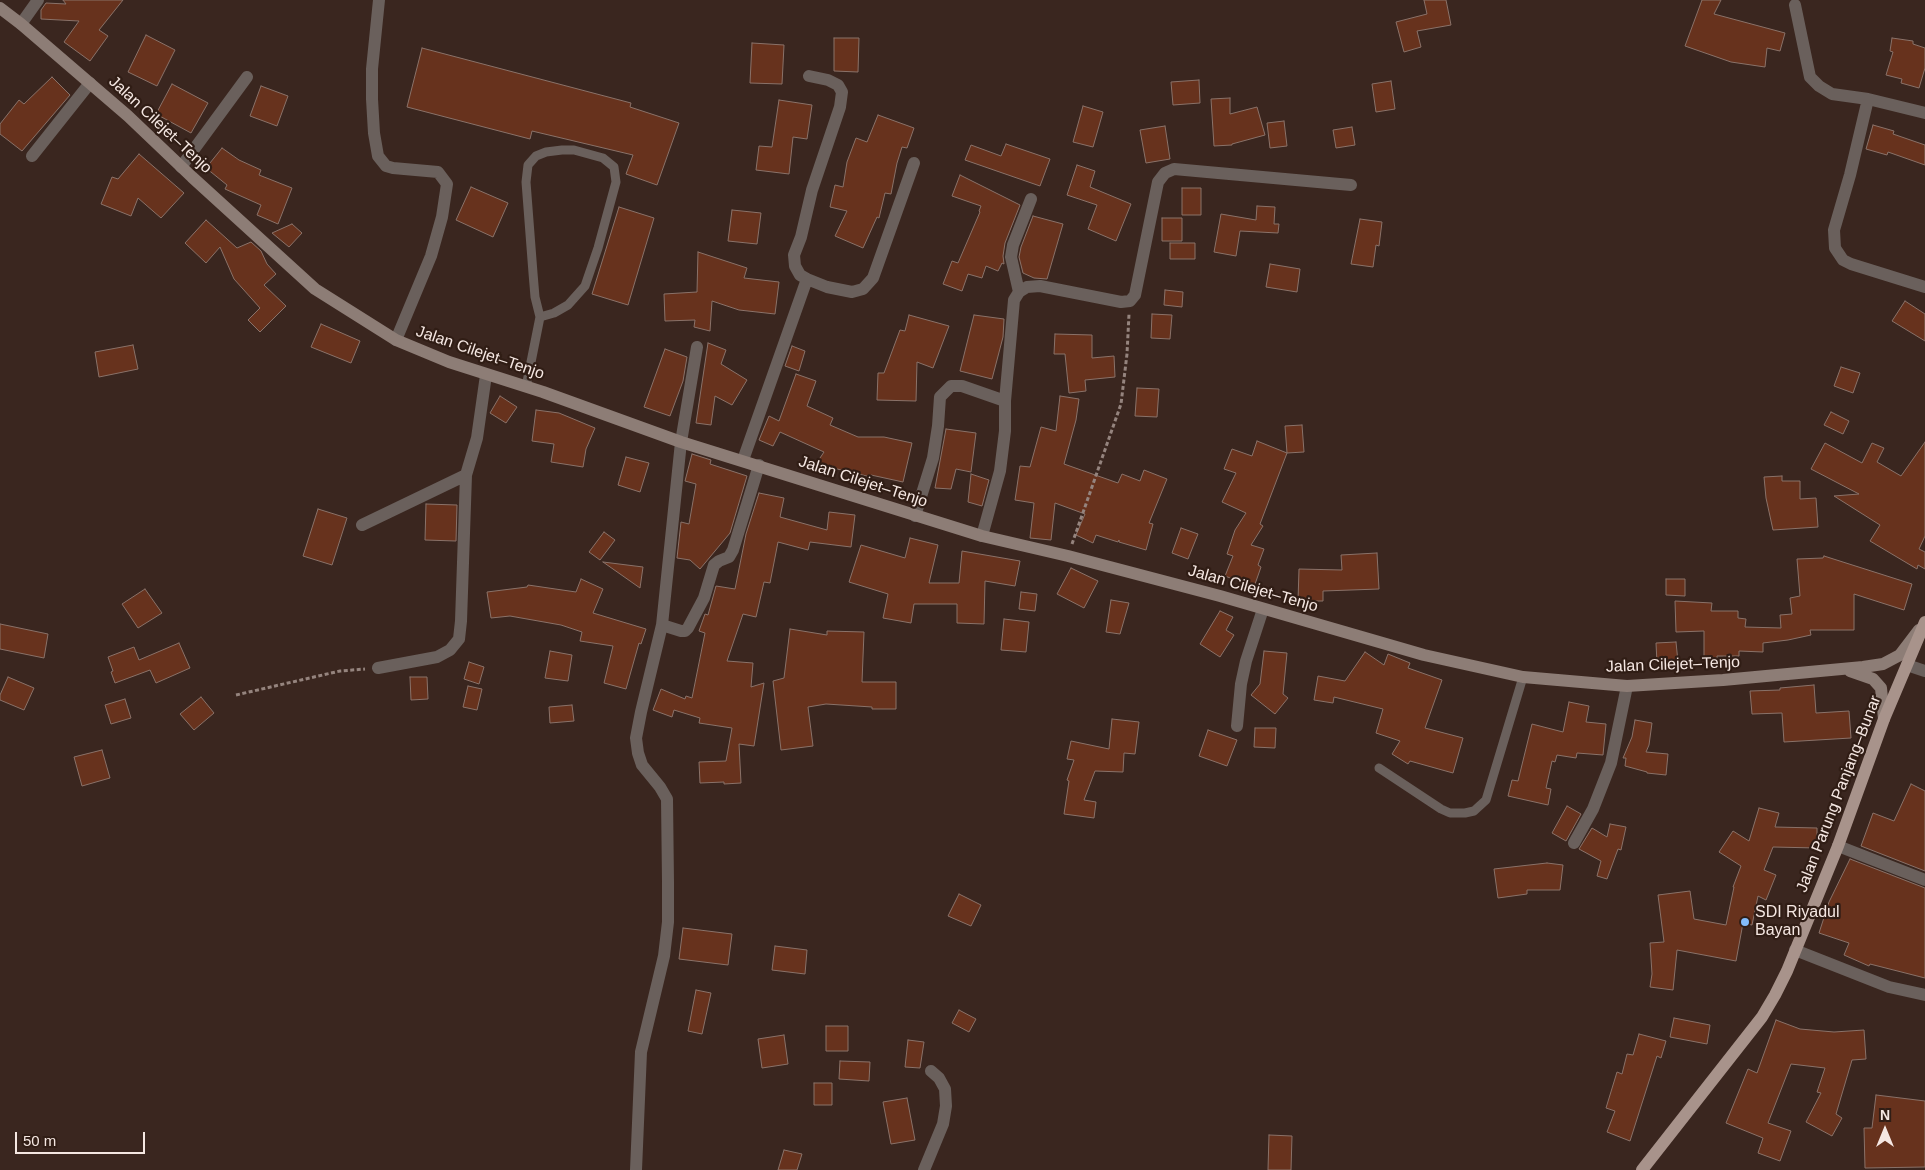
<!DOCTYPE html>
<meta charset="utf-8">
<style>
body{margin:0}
#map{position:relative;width:1925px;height:1170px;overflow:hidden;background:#3a261f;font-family:Helvetica,sans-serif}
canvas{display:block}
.north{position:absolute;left:1860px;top:1105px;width:50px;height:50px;-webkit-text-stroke:4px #301d15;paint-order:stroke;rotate:0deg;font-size:14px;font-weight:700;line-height:20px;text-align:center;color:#f5e7e2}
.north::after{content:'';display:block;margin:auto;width:18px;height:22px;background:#f5e7e2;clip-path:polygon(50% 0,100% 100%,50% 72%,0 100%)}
.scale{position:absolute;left:15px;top:1132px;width:130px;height:22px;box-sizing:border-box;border:2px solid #f5e7e2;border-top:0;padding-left:6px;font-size:15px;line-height:18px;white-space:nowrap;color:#f5e7e2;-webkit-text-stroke:4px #301d15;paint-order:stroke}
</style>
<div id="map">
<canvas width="1925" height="1170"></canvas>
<div class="north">N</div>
<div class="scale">50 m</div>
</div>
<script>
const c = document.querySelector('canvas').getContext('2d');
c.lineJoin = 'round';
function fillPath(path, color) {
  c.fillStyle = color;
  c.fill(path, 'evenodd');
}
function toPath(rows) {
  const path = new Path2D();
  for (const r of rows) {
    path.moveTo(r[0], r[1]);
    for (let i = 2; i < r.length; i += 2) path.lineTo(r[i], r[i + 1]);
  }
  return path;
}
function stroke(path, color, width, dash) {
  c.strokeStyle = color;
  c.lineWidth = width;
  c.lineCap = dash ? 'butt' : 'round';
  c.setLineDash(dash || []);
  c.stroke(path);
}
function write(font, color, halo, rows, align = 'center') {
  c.font = font + ' Helvetica,sans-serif';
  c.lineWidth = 4.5;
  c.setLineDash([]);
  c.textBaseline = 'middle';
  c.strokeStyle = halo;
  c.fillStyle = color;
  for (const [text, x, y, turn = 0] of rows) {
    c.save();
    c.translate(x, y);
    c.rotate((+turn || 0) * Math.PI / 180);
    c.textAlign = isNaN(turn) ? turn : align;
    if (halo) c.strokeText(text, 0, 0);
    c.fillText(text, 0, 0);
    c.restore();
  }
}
const building = toPath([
 [63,0,123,0,99,30,108,36,90,61,64,42,79,21,41,19,41,10,46,3,66,4,63,0],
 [1424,0,1446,0,1451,25,1417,31,1421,47,1404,52,1396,22,1427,14,1424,0],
 [1702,0,1721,0,1714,14,1785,33,1780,51,1767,48,1765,67,1731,62,1685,46,1702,0],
 [146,35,175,50,157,86,128,72,146,35],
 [834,38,859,38,858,72,834,71,834,38],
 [1892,38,1913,41,1913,44,1925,48,1925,68,1919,88,1901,83,1902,79,1886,75,1893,52,1890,51,1892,38],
 [752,43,784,45,782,84,750,83,752,43],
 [422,48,631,103,630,107,679,123,657,185,626,174,633,155,532,131,530,139,407,107,422,48],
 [52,77,70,95,22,151,0,134,0,124,19,100,24,104,52,77],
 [1199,80,1200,103,1173,105,1171,82,1199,80],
 [1391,81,1395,109,1376,112,1372,84,1391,81],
 [172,84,208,103,191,133,156,114,172,84],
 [261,86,288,96,277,126,250,116,261,86],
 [1230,98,1230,114,1257,107,1265,135,1232,144,1232,145,1214,146,1211,99,1230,98],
 [779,100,812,105,807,139,793,137,789,174,756,170,759,146,772,147,779,100],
 [1083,106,1103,112,1093,147,1073,142,1083,106],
 [878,115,914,128,907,148,902,147,897,163,891,194,885,193,879,218,877,217,863,248,835,236,847,211,830,207,835,185,843,187,847,162,856,138,867,142,878,115],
 [1284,121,1287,146,1270,148,1267,123,1284,121],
 [1873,125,1894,131,1893,134,1925,145,1925,165,1888,152,1887,155,1866,149,1873,125],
 [1165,126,1170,159,1146,163,1140,130,1165,126],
 [1352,127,1355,145,1336,148,1333,130,1352,127],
 [1006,144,1050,159,1040,186,965,160,971,145,1001,156,1006,144],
 [222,148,239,160,261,170,259,175,292,188,278,224,257,215,261,205,225,189,227,185,206,168,222,148],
 [139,154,184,193,161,218,138,198,131,216,101,204,112,177,118,179,139,154],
 [1077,165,1095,171,1090,187,1131,204,1116,241,1088,229,1097,205,1067,195,1077,165],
 [960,175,1020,205,1005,243,1003,256,1004,264,1002,263,998,271,986,266,982,278,968,274,962,291,943,284,952,261,958,263,980,212,979,211,981,206,952,196,960,175],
 [471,187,508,203,493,237,456,220,471,187],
 [1182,188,1201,188,1201,215,1182,215,1182,188],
 [1257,206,1275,207,1274,224,1279,224,1278,233,1240,231,1236,256,1214,252,1221,214,1256,220,1257,206],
 [619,207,654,218,628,305,592,294,619,207],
 [732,210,761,213,757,244,728,241,732,210],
 [1033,216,1063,224,1047,279,1034,278,1023,273,1019,257,1021,247,1033,216],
 [1162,218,1182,218,1182,241,1162,241,1162,218],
 [1360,219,1382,222,1379,246,1376,245,1373,267,1351,264,1360,219],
 [206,220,237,248,251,242,261,251,267,264,276,274,264,285,286,306,260,332,248,320,260,308,234,279,220,247,206,263,185,243,206,220],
 [292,224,302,233,289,247,272,233,292,224],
 [1170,243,1195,243,1195,259,1170,259,1170,243],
 [698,252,747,268,744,278,779,282,775,314,739,310,712,301,710,331,694,327,695,320,665,321,664,294,697,292,698,252],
 [1270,264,1300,269,1297,292,1266,287,1270,264],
 [1165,290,1183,292,1182,307,1164,305,1165,290],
 [1905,301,1925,314,1925,341,1892,321,1905,301],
 [1152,314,1172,315,1170,339,1151,338,1152,314],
 [909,315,949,326,933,368,917,362,916,401,877,400,878,373,884,373,900,330,905,331,909,315],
 [974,315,1004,319,1003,337,992,379,960,371,974,315],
 [321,324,360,341,351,363,311,347,321,324],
 [1055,334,1092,335,1092,358,1114,356,1115,377,1085,380,1086,391,1069,393,1065,354,1054,354,1055,334],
 [708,343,726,350,721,364,747,380,732,405,715,396,711,425,696,423,708,343],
 [133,345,138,369,99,377,95,352,133,345],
 [792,346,805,351,799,371,785,366,792,346],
 [665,349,687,357,683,381,670,416,644,407,665,349],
 [1841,367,1860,373,1853,393,1834,386,1841,367],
 [796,374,816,381,807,406,833,418,830,425,858,437,884,437,912,443,903,482,871,475,871,477,816,464,824,452,780,432,773,446,759,440,769,416,779,421,796,374],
 [1137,388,1159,389,1157,417,1135,416,1137,388],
 [500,396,517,407,506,423,490,413,500,396],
 [1060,396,1079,399,1076,420,1064,464,1118,483,1122,474,1140,481,1144,470,1167,479,1149,523,1153,524,1146,550,1119,542,1119,540,1118,542,1096,535,1093,543,1076,535,1085,514,1055,503,1051,540,1030,538,1034,503,1015,500,1020,466,1030,467,1041,427,1056,431,1060,396],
 [536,410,559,413,595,428,586,449,583,467,551,462,554,444,532,441,536,410],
 [1831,412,1849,421,1843,434,1824,425,1831,412],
 [1302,425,1304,452,1287,453,1285,426,1302,425],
 [946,429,976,433,971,472,956,469,951,489,935,488,946,429],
 [1257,441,1287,453,1260,524,1263,526,1251,545,1264,549,1258,565,1261,567,1254,587,1225,576,1233,556,1227,554,1235,530,1246,513,1222,502,1236,473,1224,469,1232,449,1252,456,1257,441],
 [1925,442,1925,536,1919,549,1925,552,1925,569,1918,565,1917,569,1870,541,1880,525,1834,496,1859,494,1811,469,1825,443,1862,463,1872,443,1884,448,1877,462,1901,476,1925,442],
 [692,454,711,460,710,464,747,476,730,533,700,569,690,560,677,558,681,522,689,524,696,484,685,481,692,454],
 [626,457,649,463,640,492,618,485,626,457],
 [971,474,989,480,982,506,968,502,971,474],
 [1782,476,1782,481,1800,481,1800,499,1816,498,1818,527,1773,530,1766,498,1764,477,1782,476],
 [759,493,784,498,780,517,827,530,829,512,855,515,851,547,810,542,808,550,778,542,770,583,764,582,756,617,743,614,727,661,753,663,751,687,764,683,754,746,739,744,741,783,724,784,724,782,700,783,699,762,726,761,732,728,699,723,700,718,674,710,672,717,653,710,661,689,685,699,686,696,692,698,705,633,699,631,705,614,708,615,716,586,735,589,746,534,759,493],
 [426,504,457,505,456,541,425,540,426,504],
 [318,509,347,518,332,565,303,556,318,509],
 [1181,528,1198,534,1188,559,1172,553,1181,528],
 [604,532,615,540,600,560,589,552,604,532],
 [910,538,938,545,929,583,959,583,962,551,1020,561,1015,586,985,581,984,624,957,623,957,604,914,604,911,623,883,618,888,594,849,582,861,545,905,558,910,538],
 [1377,553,1379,589,1323,591,1323,601,1298,601,1299,569,1342,570,1341,555,1377,553],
 [1824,556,1912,584,1904,610,1854,594,1854,630,1810,630,1811,635,1788,640,1763,643,1763,652,1739,651,1739,656,1717,656,1717,659,1704,659,1704,631,1676,632,1675,601,1712,603,1711,611,1738,611,1738,618,1746,619,1745,627,1781,628,1780,615,1792,614,1790,598,1800,596,1797,559,1823,558,1824,556],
 [603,562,643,567,640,588,603,562],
 [1071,568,1098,581,1084,608,1057,594,1071,568],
 [581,579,603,589,593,613,646,629,641,644,639,643,626,689,604,683,613,646,580,641,582,632,561,625,510,616,491,618,487,592,527,587,528,585,576,592,581,579],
 [1666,579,1685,579,1685,596,1666,595,1666,579],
 [145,589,162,613,138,628,122,604,145,589],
 [1021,592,1037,594,1035,611,1019,609,1021,592],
 [1111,600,1129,603,1120,634,1106,632,1111,600],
 [1220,611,1233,617,1226,630,1234,635,1220,657,1200,644,1220,611],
 [1004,619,1029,622,1026,652,1001,650,1004,619],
 [0,624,48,634,44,658,0,649,0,624],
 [790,629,827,635,827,631,864,632,862,682,896,682,896,709,872,709,872,707,826,704,808,707,813,746,781,750,773,681,784,678,790,629],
 [1676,642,1678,662,1657,663,1656,643,1676,642],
 [179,643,190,668,156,683,150,670,115,683,111,672,113,671,108,657,134,647,139,660,179,643],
 [550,651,572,655,568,681,545,678,550,651],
 [1264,651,1287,653,1283,694,1288,698,1275,714,1251,695,1260,684,1264,651],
 [1365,652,1384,665,1388,654,1410,663,1408,668,1442,680,1425,728,1463,738,1453,773,1410,761,1408,764,1392,754,1400,741,1376,733,1383,709,1334,697,1333,703,1314,700,1318,676,1345,681,1365,652],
 [469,662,484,667,479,684,464,679,469,662],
 [8,677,34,688,24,710,0,700,0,695,8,677],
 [410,677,427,677,428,699,411,700,410,677],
 [1814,685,1816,713,1849,711,1851,738,1784,742,1782,713,1752,714,1750,691,1780,690,1780,688,1814,685],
 [468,686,482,689,477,710,463,707,468,686],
 [201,697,214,713,194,730,180,714,201,697],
 [125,699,131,718,111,724,105,705,125,699],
 [1569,702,1589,706,1586,722,1606,724,1603,755,1577,753,1576,758,1557,755,1555,762,1552,761,1546,788,1551,789,1548,805,1508,796,1512,780,1518,781,1532,724,1563,732,1569,702],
 [572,705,574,721,550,723,549,707,572,705],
 [1112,719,1139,722,1135,754,1124,753,1123,772,1095,771,1084,800,1096,802,1094,818,1064,814,1069,781,1067,780,1074,760,1067,759,1071,741,1109,749,1112,719],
 [1635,720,1652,723,1649,745,1646,752,1668,754,1666,775,1647,773,1647,772,1625,766,1626,758,1623,758,1632,737,1635,720],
 [1255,728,1276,728,1275,748,1254,747,1255,728],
 [1208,730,1237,740,1227,766,1199,756,1208,730],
 [102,750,110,778,82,786,74,757,102,750],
 [1911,784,1925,791,1925,871,1861,846,1873,813,1894,821,1911,784],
 [1567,806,1581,814,1566,841,1552,833,1567,806],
 [1759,808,1779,813,1775,827,1817,828,1817,848,1773,847,1764,870,1776,875,1766,900,1758,896,1752,925,1743,923,1736,961,1677,950,1673,990,1650,987,1652,974,1650,943,1664,942,1658,895,1690,891,1694,919,1726,925,1734,887,1733,887,1741,866,1719,852,1733,831,1749,841,1759,808],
 [1610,824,1626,827,1621,850,1618,849,1607,879,1597,876,1601,861,1579,849,1592,828,1607,837,1610,824],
 [1850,859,1925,888,1925,978,1870,964,1869,966,1844,955,1849,943,1819,933,1829,902,1850,859],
 [1547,863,1563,865,1560,890,1527,890,1527,894,1498,898,1494,869,1547,863],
 [959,894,981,905,971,926,948,916,959,894],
 [683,928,732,934,728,965,679,959,683,928],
 [775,946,807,950,805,974,772,970,775,946],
 [696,990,711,993,702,1034,688,1031,696,990],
 [959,1010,976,1019,969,1032,952,1023,959,1010],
 [1674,1018,1710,1025,1707,1044,1670,1037,1674,1018],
 [1776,1020,1800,1029,1834,1032,1864,1030,1866,1059,1852,1060,1836,1114,1842,1118,1832,1136,1806,1122,1821,1093,1817,1092,1825,1068,1791,1064,1768,1123,1791,1131,1780,1161,1758,1153,1763,1138,1726,1123,1748,1069,1757,1073,1776,1020],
 [826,1026,848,1026,848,1051,826,1051,826,1026],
 [1639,1034,1666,1041,1661,1058,1657,1056,1630,1141,1607,1132,1615,1111,1606,1108,1617,1072,1622,1074,1627,1054,1633,1055,1639,1034],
 [784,1035,788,1064,762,1068,758,1039,784,1035],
 [908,1040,924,1042,920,1068,905,1067,908,1040],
 [840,1061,870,1062,869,1081,839,1079,840,1061],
 [814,1083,832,1083,832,1105,814,1105,814,1083],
 [1876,1095,1925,1101,1925,1167,1865,1168,1864,1128,1872,1128,1876,1095],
 [907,1098,915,1140,891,1144,883,1102,907,1098],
 [1269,1135,1292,1136,1291,1170,1268,1170,1269,1135],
 [784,1150,802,1154,797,1170,778,1170,784,1150]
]);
fillPath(building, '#67321d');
stroke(building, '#8a7269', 1);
stroke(toPath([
 [1072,544,1121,404,1127,354,1129,314],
 [236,695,340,671,365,669]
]), '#95847e', 3, [4, 2.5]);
stroke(toPath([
 [526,387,540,317,535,297,533,273,526,182,528,165,536,156,546,152,562,150,574,150,603,158,614,167,616,182,598,248,585,286,568,305,554,313,540,317],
 [1379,768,1441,809,1450,813,1465,813,1474,811,1486,800,1523,677]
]), '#6a605c', 9);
stroke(toPath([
 [379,0,372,69,372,99,374,133,378,156,386,166,393,168,438,172,447,184,442,217,431,256,396,340],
 [1795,5,1810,77,1819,86,1832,94,1868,99,1925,113],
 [21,24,38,0],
 [1868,99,1850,175,1834,230,1835,248,1843,260,1851,264,1925,287],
 [32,156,90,83],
 [181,167,247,77],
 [807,279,800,275,795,266,794,255,801,237,812,190,840,107,842,92,838,85,828,80,809,76],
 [1019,292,1011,257,1013,245,1031,199],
 [743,460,807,279,827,287,852,292,863,289,873,278,914,163],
 [915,516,933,458,938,426,940,397,951,386,962,386,1005,401],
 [362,525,466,475],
 [982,536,1000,471,1005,431,1005,401,1014,300,1019,292,1027,287,1040,286,1121,302,1130,301,1135,295,1158,182,1165,173,1174,169,1351,185],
 [662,625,681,442,697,347],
 [1907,665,1925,671],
 [378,668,437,657,450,650,459,639,461,621,466,475,477,438,486,375],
 [1237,726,1241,684,1246,661,1263,609],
 [1574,843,1593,809,1611,763,1627,686],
 [1838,846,1925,880],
 [1795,950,1889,987,1925,995],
 [636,1170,641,1052,664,956,668,922,668,882,667,799,660,787,642,765,638,753,636,738,641,712,662,625,681,631,685,631,688,628,704,598,714,565,719,561,729,557,733,550,759,465],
 [924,1170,943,1124,946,1106,945,1089,939,1078,931,1071]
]), '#6a605c', 12);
stroke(toPath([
 [0,8,21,24,128,116,192,177,315,289,396,340,449,362,543,392,681,442,982,536,1068,556,1220,596,1424,655,1523,677,1627,686,1723,680,1863,667,1883,664,1900,655,1919,630],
 [1850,671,1873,679,1881,688,1884,719]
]), '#8d7d76', 12);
stroke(toPath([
 [1642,1170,1762,1017,1775,995,1787,971,1838,846,1884,719,1925,622]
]), '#a8938b', 12);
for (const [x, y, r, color] of [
 [1745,922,5,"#83bcfb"]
]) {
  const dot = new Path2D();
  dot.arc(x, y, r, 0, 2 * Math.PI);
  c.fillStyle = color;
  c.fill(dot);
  stroke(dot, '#301d15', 2);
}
write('16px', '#f5e7e2', '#301d15', [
 ["Jalan Cilejet–Tenjo",160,125,43],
 ["Jalan Cilejet–Tenjo",480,353,19],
 ["Jalan Cilejet–Tenjo",863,482,18],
 ["Jalan Cilejet–Tenjo",1253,589,16],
 ["Jalan Cilejet–Tenjo",1673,665,-2],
 ["Jalan Parung Panjang–Bunar",1839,794,-69]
]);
write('16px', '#f5e7e2', '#301d15', [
 ["SDI Riyadul",1755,913],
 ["Bayan",1755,931]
], 'left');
</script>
